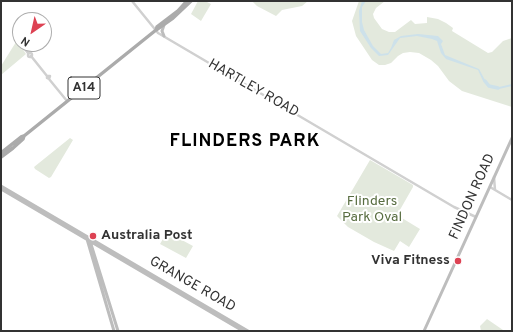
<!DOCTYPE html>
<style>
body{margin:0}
#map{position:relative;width:513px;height:332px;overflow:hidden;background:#fff;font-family:Overpass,sans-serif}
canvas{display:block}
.frame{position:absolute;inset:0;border:2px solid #333;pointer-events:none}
.north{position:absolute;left:12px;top:12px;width:40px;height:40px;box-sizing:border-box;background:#fff;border:1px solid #adadad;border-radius:50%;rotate:214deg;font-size:11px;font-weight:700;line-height:16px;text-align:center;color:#333}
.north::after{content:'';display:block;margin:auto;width:14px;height:18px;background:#dd4253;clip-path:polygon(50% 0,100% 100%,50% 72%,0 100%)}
</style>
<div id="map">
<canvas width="513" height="332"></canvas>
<div class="frame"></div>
<div class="north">N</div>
</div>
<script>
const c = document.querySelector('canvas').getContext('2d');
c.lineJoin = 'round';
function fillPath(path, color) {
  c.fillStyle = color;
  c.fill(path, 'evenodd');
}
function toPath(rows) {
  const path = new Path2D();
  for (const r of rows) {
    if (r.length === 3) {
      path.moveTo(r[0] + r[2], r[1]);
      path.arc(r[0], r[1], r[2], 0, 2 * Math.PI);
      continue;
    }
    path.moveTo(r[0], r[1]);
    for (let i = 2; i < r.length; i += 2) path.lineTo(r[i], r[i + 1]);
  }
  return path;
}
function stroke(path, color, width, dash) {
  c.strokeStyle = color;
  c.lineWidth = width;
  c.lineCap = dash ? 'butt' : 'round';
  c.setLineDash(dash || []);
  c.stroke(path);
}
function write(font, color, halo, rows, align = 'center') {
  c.font = font + ' Overpass,sans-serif';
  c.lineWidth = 4;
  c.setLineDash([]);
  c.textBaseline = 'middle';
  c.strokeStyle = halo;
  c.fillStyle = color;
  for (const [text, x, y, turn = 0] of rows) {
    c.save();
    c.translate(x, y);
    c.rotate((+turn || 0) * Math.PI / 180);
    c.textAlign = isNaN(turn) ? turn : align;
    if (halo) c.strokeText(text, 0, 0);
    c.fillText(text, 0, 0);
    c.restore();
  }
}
fillPath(toPath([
 [198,1,205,1,211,4,201,21,191,14],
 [252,1,308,1,302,6,282,10,276,16,257,6],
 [359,1,385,1,376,8,373,14,374,18,382,29,389,32,395,32,411,20,415,24,427,23,427,17,438,19,446,23,453,28,452,31,488,53,492,52,503,41,512,38,512,107,462,91,449,81,438,66,431,60,419,53,410,52,403,53,398,56,391,63,385,65,379,65,372,60,356,36,352,21],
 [16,42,18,42,26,54,1,75,1,66],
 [70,138,73,140,51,177,49,178,35,169,34,167],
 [370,160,413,185,413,187,397,215,420,229,409,247,400,241,394,251,374,242,348,227,337,216],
 [167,232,193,246,186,258,160,244],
 [487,319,503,330,503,331,481,331,480,326]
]), '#e3e9dd');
fillPath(toPath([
 [362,1,366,1,362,7,362,22,364,30,373,46,381,54,388,53,391,48,394,40,401,36,418,34,438,36,443,41,441,44,445,55,479,69,485,80,490,87,499,87,512,84,512,86,499,89,488,87,483,81,478,70,446,59,441,53,437,41,432,39,417,36,400,38,388,55,379,56,371,48,360,31,359,11]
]), '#cde1ea');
stroke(toPath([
 [485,81,489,86,498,88]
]), '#cde1ea', 3.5);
stroke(toPath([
 [132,1,158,33,454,207,476,217],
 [17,39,20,43],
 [21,44,28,53],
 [30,55,2],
 [31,56,47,76],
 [47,76,50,76,49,79,47,78,47,76],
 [49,79,67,101],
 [494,177,495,190],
 [490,187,512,200]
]), '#d0d0d0', 2.5);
stroke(toPath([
 [164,25,162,31,164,36],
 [1,186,248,331],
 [1,189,243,331],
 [87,239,114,331],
 [90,241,118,331],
 [424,331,512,138]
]), '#bdbdbd', 3);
stroke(toPath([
 [156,30,173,18,191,1],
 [1,153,21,137,24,136,156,30,157,27,178,11,187,1],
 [1,157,13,148,23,139,24,136]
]), '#ababab', 3.5);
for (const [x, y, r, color] of [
 [93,236,4,"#dd4253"],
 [458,261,4,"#dd4253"]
]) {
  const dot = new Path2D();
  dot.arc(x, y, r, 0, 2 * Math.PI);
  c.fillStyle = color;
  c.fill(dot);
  stroke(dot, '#fff', 1.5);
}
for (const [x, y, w] of [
 [84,88,32]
]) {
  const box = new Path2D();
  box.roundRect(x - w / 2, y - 11, w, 22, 3);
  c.fillStyle = '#fff';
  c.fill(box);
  stroke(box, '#333', 1);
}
write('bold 13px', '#333', null, [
 ["A14",84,88]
]);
write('14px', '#333', '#fff', [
 ["HARTLEY ROAD",253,89,30],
 ["FINDON ROAD",473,197,-66],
 ["GRANGE ROAD",192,285,30]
]);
write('14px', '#586d41', '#fff', [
 ["Flinders",372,202],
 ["Park Oval",372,218]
]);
write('bold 14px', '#333', '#fff', [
 ["Australia Post",101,236],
 ["Viva Fitness",450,261,"right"]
], 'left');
c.letterSpacing = '1px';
write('bold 18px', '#000', '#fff', [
 ["FLINDERS PARK",245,142]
]);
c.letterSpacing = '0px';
</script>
